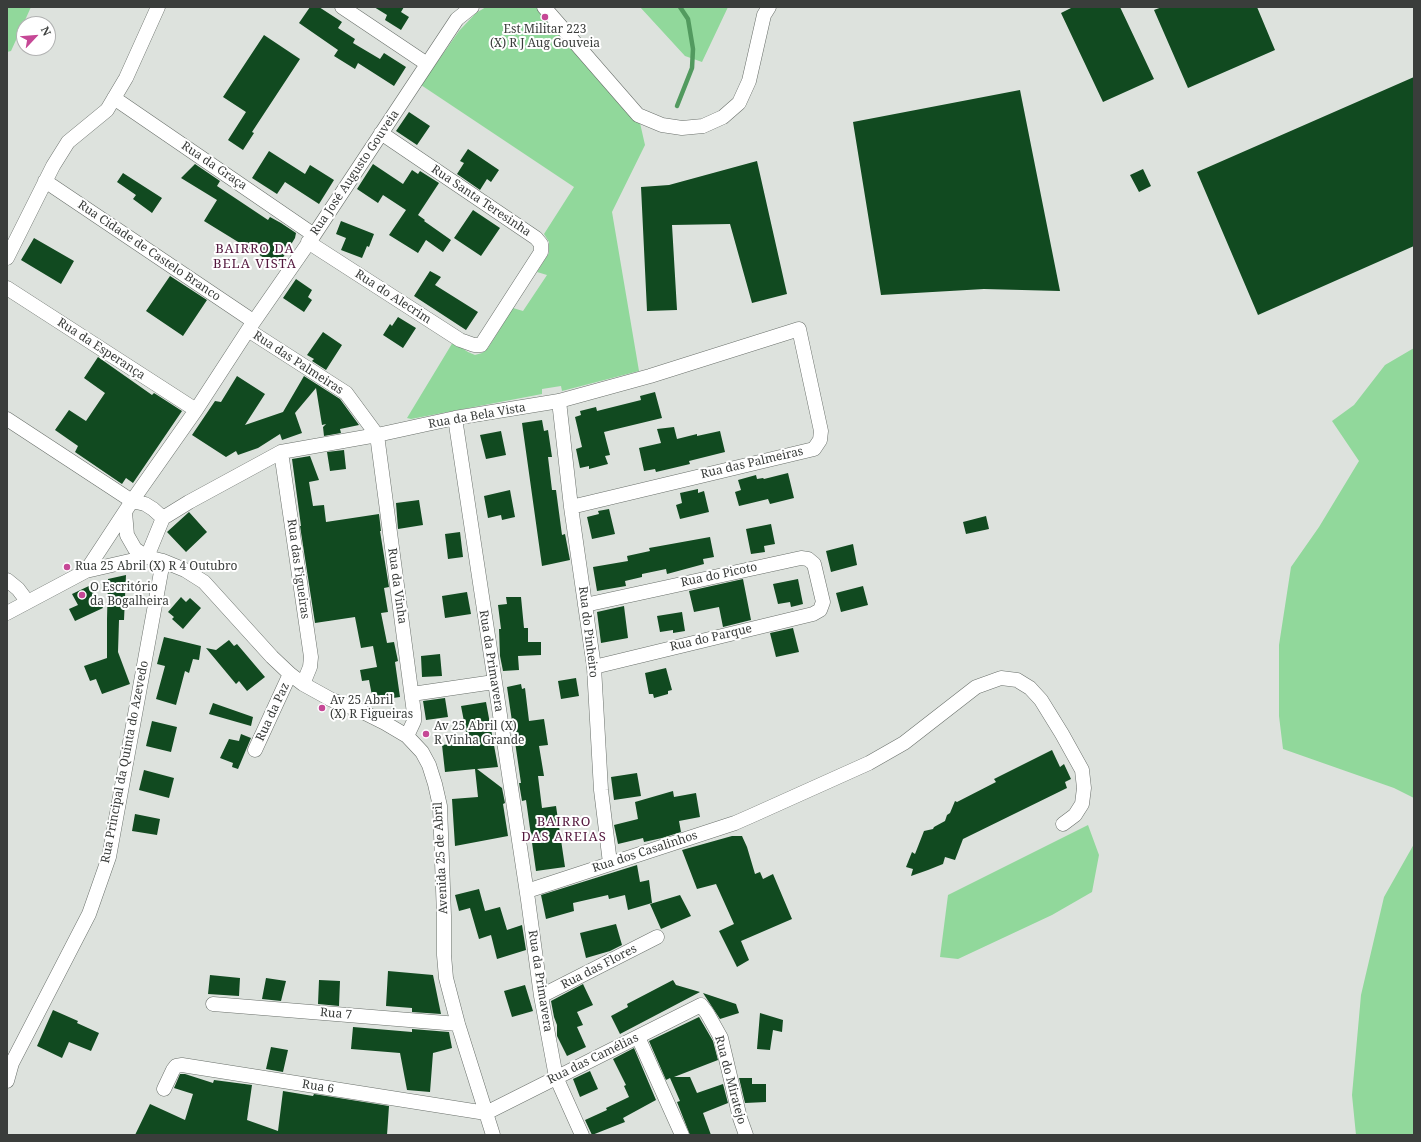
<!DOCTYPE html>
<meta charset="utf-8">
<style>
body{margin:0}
#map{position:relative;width:1421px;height:1142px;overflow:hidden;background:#dde2dd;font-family:"Noto Serif",serif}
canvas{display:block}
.frame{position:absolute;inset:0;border:8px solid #3a3d3b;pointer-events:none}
.north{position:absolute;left:16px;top:16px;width:40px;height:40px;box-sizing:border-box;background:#fff;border:1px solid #b0b1b1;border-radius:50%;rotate:64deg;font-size:11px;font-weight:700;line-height:16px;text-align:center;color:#3a3d3b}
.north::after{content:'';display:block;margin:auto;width:14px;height:18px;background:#c64896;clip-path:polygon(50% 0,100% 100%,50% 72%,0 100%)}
</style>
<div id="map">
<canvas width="1421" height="1142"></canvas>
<div class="frame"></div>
<div class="north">N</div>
</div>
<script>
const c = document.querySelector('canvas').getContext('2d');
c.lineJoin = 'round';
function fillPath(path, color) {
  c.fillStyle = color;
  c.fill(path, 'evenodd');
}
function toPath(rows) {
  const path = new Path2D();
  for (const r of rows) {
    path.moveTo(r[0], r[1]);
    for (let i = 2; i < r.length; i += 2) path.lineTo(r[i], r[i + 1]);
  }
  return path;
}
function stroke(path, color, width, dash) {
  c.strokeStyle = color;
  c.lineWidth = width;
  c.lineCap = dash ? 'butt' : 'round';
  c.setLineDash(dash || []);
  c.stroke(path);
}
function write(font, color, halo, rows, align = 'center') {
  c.font = font + ' "Noto Serif",serif';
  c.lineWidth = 4;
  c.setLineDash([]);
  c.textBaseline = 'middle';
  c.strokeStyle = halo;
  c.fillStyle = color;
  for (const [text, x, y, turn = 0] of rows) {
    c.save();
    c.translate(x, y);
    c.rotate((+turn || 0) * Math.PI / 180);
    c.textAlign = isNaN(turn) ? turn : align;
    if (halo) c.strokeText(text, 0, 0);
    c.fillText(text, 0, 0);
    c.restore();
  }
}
fillPath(toPath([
 [7,7,31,7,11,51,7,52],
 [486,7,538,7,640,123,645,145,612,212,639,371,562,391,561,386,542,389,542,394,411,419,407,418,453,342,468,352,475,355,482,353,488,348,513,308,523,311,547,275,537,272,549,253,549,242,544,234,574,187,421,85,459,31,476,13],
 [640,7,728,7,702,62,685,56],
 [1414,348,1414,798,1394,788,1283,749,1279,716,1279,645,1291,567,1319,527,1359,461,1332,421,1354,405,1385,365],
 [1088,825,1099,855,1092,892,1052,915,958,959,940,957,948,895],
 [1414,844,1414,1135,1356,1135,1352,1095,1361,995,1384,897]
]), '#91d89b');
stroke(toPath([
 [677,106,692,68,693,49,688,19,680,7]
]), '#529a5f', 4.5);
fillPath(toPath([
 [310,7,319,7,342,22,338,28,355,39,353,43,380,59,384,53,406,67,394,86,358,63,355,69,334,56,338,50,299,23],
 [374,7,404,7,401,12,409,17,401,30,385,20,387,15],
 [1073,7,1120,7,1154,79,1103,102,1061,13],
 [1162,7,1257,7,1275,50,1188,88,1154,10],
 [264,35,300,59,252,132,254,133,243,150,228,140,246,112,223,97],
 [1414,77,1414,246,1258,315,1197,172],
 [1020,90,1060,291,984,289,881,295,853,122],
 [409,112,430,126,417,145,396,131],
 [468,149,499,170,491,182,487,179,480,190,457,174,464,163,460,161],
 [269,151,305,174,310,165,334,180,319,204,285,182,277,194,252,178],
 [757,161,787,294,752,303,730,224,672,225,677,310,647,311,641,187,669,185],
 [195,164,220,181,217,186,268,220,270,217,281,223,296,233,295,238,279,264,274,264,204,221,217,200,181,178],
 [373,164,403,184,412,170,418,174,420,171,439,183,418,215,425,220,424,221,451,240,443,252,426,240,418,253,389,235,406,210,383,195,378,203,357,189],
 [1143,169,1151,186,1139,192,1130,175],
 [123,173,162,198,152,213,133,199,136,195,117,182],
 [473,210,500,228,481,256,454,238],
 [341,221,374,234,369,247,367,246,362,258,341,250,346,238,336,234],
 [34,238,74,261,61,284,21,260],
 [430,271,441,277,435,285,478,312,466,330,414,296],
 [170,276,207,300,183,336,146,311],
 [296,279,312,290,308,297,312,300,304,312,283,298],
 [398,317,416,328,403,348,383,335,390,324,392,326],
 [323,332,342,345,326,370,312,361,314,359,307,355],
 [98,357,152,395,154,393,182,411,133,483,126,478,122,484,119,482,75,452,78,446,55,430,69,410,86,421,105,393,84,378],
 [237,376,265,394,245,425,283,412,304,376,340,399,359,425,340,429,341,433,324,436,323,427,326,424,322,425,316,388,295,413,302,433,282,440,280,434,258,448,238,455,236,451,226,457,192,435,215,401,221,402],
 [655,392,662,418,604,432,610,455,605,456,608,464,589,469,589,466,580,468,576,449,582,447,575,417,581,415,580,411,596,407,597,411,641,400,640,396],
 [542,420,544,431,548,430,552,457,548,457,552,490,556,490,562,535,565,534,570,560,542,566,522,423],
 [674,427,677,439,697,434,697,436,720,431,725,452,689,461,690,464,669,469,656,472,655,469,644,471,639,448,661,443,657,429],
 [501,431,506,455,486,459,480,435],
 [344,450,346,469,330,471,327,452],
 [310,456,319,480,309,482,313,506,324,505,326,522,379,514,381,531,380,531,389,587,384,588,388,612,381,613,387,643,394,642,398,661,395,662,400,697,373,701,369,680,362,681,360,670,377,667,373,646,361,648,355,617,315,623,300,526,301,526,292,459],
 [788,473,794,498,770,504,768,499,739,506,735,492,741,490,738,480,756,475,757,479,763,478,764,479],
 [698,489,698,493,704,491,709,512,680,519,676,505,682,503,680,493],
 [510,490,515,517,502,520,501,515,488,518,484,496],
 [419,500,423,525,398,529,396,503],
 [609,509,615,534,592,539,587,517,599,514,598,511],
 [189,512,207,532,186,552,167,532],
 [986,516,989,529,966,534,963,522],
 [771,524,775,544,764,546,765,552,751,554,746,529],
 [460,532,463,557,448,559,445,534],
 [710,537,714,557,703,559,704,564,667,574,666,569,642,574,642,577,625,581,626,586,597,591,593,567,628,561,627,556,650,551,649,548],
 [853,544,857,565,831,572,826,551],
 [126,575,124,620,119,620,118,652,130,684,102,694,96,679,90,681,84,666,107,658,107,619,108,579],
 [743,579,751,620,723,627,719,607,694,612,689,591],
 [798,579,803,604,791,607,790,602,778,604,773,584],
 [91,585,103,608,75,621,69,609,78,605,72,594],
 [863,586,868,605,841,612,836,593],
 [467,592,471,614,445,618,442,596],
 [181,597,186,602,190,598,201,608,183,629,172,619,174,617,168,612],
 [506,597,521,597,524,628,528,628,528,642,541,642,541,655,518,656,519,670,503,671,500,656,499,629,501,629,498,605,507,604],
 [624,606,628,638,601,643,597,612],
 [682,612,685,631,673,633,673,630,660,632,657,616],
 [793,628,799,652,776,657,770,633],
 [164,637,201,646,199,660,193,659,189,673,185,671,176,705,156,699,165,666,157,664],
 [229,640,234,646,237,644,265,677,247,691,239,681,236,684,206,648,216,650],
 [440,654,442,676,422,677,421,656],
 [666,668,672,690,668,691,668,694,654,698,653,694,649,694,645,673],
 [576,678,579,696,561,699,558,681],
 [521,684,522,689,525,688,529,721,544,719,548,745,539,746,544,776,538,776,542,808,556,806,565,867,536,871,526,800,522,801,519,783,521,783,507,687],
 [445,698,448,717,426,720,423,701],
 [486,702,498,767,477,769,502,788,505,803,503,804,508,836,455,846,452,799,478,797,475,769,445,772,442,745,468,742,461,706],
 [213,703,253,717,251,726,209,714],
 [152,721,177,727,171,752,146,746],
 [241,734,251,738,238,769,232,767,233,763,220,758,229,739,239,741],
 [1052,750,1060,767,1064,764,1071,779,1065,782,1067,788,963,839,955,860,945,857,943,864,928,870,911,876,913,869,906,867,912,852,915,854,924,831,933,829,934,827,945,821,947,815,950,813,955,801,957,802,996,782,994,779],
 [144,770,174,778,169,798,139,790],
 [637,773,641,796,614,800,611,777],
 [673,791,674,797,696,793,700,817,679,821,681,832,662,838,644,842,643,838,618,844,614,825,638,819,635,802],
 [135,814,160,819,157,835,132,831],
 [732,836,742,836,747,847,755,874,760,872,763,879,773,874,792,919,741,941,749,960,737,967,719,931,734,924,716,884,697,889,682,850],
 [637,865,640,882,649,880,652,903,628,910,625,895,609,899,608,895,573,903,574,911,546,919,541,895],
 [479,889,485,911,500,907,507,930,522,925,526,950,497,959,491,935,479,939,470,908,459,911,455,895],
 [680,895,691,916,661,929,650,904],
 [616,924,622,945,610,951,586,958,580,933],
 [388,971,433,975,441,1014,412,1012,412,1008,386,1006],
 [210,975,240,978,239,996,208,994],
 [266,978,286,981,281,1001,262,999],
 [319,980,340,981,339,1006,318,1004],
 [673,980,676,985,700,992,620,1034,611,1016,628,1007,627,1004],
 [583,984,593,1005,577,1012,583,1025,577,1027,586,1047,567,1056,557,1036,557,1025,554,1017,551,1001],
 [525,985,533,1011,512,1017,504,991],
 [703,993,736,1004,739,1013,720,1019],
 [53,1010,78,1021,77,1023,99,1033,91,1051,69,1042,62,1058,37,1046],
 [760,1013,783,1020,782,1032,773,1030,770,1050,757,1049],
 [699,1017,713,1041,718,1060,674,1077,690,1077,697,1093,723,1084,728,1103,703,1113,711,1135,690,1135,677,1102,680,1101,670,1078,666,1080,649,1041],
 [353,1027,412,1032,412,1029,449,1032,452,1048,433,1053,430,1092,407,1090,400,1053,351,1049],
 [271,1047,288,1050,283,1072,266,1069],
 [634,1048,656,1100,623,1118,625,1122,592,1135,585,1120,607,1110,606,1108,629,1097,624,1086,626,1085,613,1059],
 [590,1071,598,1089,580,1097,573,1079],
 [180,1074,185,1074,213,1083,214,1080,252,1085,247,1120,278,1131,283,1091,313,1096,314,1094,389,1106,387,1135,135,1135,150,1104,185,1120,193,1094,174,1088],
 [739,1078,752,1078,752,1084,766,1084,766,1102,745,1103]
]), '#114a20');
const minor = toPath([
 [342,7,427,64],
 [544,7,638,115,662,125,682,128,703,126,723,117,739,103,749,81,764,15,769,7],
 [114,98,314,235],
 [45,181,253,321],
 [308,242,460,340,474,345,481,345,541,252,541,244,536,238,381,133],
 [7,258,53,166,68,142,107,110,126,78,158,7],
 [7,288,196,410],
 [248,330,346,393,377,435,414,713,414,721,407,736],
 [559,401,571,507,594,667,601,790,610,863],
 [455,418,528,900,541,996,556,1077,582,1135],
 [7,419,132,501,145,504,153,509,163,518],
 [281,452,311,657,310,667,303,684],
 [125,512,127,535,135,549,147,557,163,561,185,570,204,582,272,657,290,674,303,684,332,700,361,711,385,723,407,736,422,752,429,765,435,784,440,806,444,916,444,955,446,978,458,1024,493,1135],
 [163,518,189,502,281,452,377,435,455,418,559,401,650,376,799,329,821,431,820,440,814,449,571,507],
 [147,557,163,518],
 [86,571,132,501,196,410,248,330,314,235,457,19,472,7],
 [7,580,18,589,27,601],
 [585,605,801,558,808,559,814,564,823,602,820,610,813,614,594,667],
 [7,613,86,571,147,557],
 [412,694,494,682],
 [255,750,290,674],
 [527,891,735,823,751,816,869,763,904,743,976,687,1001,678,1017,680,1030,688,1041,700,1062,734,1082,770,1084,788,1082,804,1075,815,1063,824],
 [541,996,657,937],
 [213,1004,458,1024],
 [638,1037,682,1135],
 [7,1081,12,1063,89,914,109,857,163,561],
 [164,1089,173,1070,176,1066,182,1065,486,1113,701,1005,707,1013,721,1038,740,1118,746,1135]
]);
stroke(minor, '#6a706b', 15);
stroke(minor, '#fff', 14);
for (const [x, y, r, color] of [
 [545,17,4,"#c64896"],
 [67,567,4,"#c64896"],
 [82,595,4,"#c64896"],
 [322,708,4,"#c64896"],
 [426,734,4,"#c64896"]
]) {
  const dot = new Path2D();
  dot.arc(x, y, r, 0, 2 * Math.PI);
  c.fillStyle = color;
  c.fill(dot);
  stroke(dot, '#fff', 1.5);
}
write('12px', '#3a3d3b', '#fff', [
 ["Est Militar 223",545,30,"center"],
 ["(X) R J Aug Gouveia",545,44,"center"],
 ["Rua 25 Abril (X) R 4 Outubro",75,567],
 ["O Escritório",90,588],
 ["da Bogalheira",90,602],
 ["Av 25 Abril",330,701],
 ["(X) R Figueiras",330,715],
 ["Av 25 Abril (X)",434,727],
 ["R Vinha Grande",434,741]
], 'left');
write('12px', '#3a3d3b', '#fff', [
 ["Rua da Graça",214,166,34],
 ["Rua José Augusto Gouveia",355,173,-56],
 ["Rua Santa Teresinha",481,201,34],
 ["Rua Cidade de Castelo Branco",149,251,34],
 ["Rua do Alecrim",393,297,33],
 ["Rua da Esperança",101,349,33],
 ["Rua das Palmeiras",298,363,33],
 ["Rua da Bela Vista",477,416,-10],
 ["Rua das Palmeiras",752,463,-13],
 ["Rua das Figueiras",298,569,82],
 ["Rua do Picoto",719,575,-12],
 ["Rua da Vinha",397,586,82],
 ["Rua do Pinheiro",588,632,83],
 ["Rua do Parque",711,638,-13],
 ["Rua da Primavera",491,661,81],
 ["Rua da Paz",273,712,-65],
 ["Rua Principal da Quinta do Azevedo",125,762,-79],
 ["Rua dos Casalinhos",645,852,-18],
 ["Avenida 25 de Abril",441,858,-93],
 ["Rua das Flores",599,967,-27],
 ["Rua da Primavera",540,981,81],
 ["Rua 7",336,1014,5],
 ["Rua das Camélias",593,1059,-26],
 ["Rua do Miratejo",730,1080,75],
 ["Rua 6",318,1087,9]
]);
c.letterSpacing = '1px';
write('13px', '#53173d', '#fff', [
 ["BAIRRO DA",255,249],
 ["BELA VISTA",255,264],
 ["BAIRRO",564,822],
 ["DAS AREIAS",564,837]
]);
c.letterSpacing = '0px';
</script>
